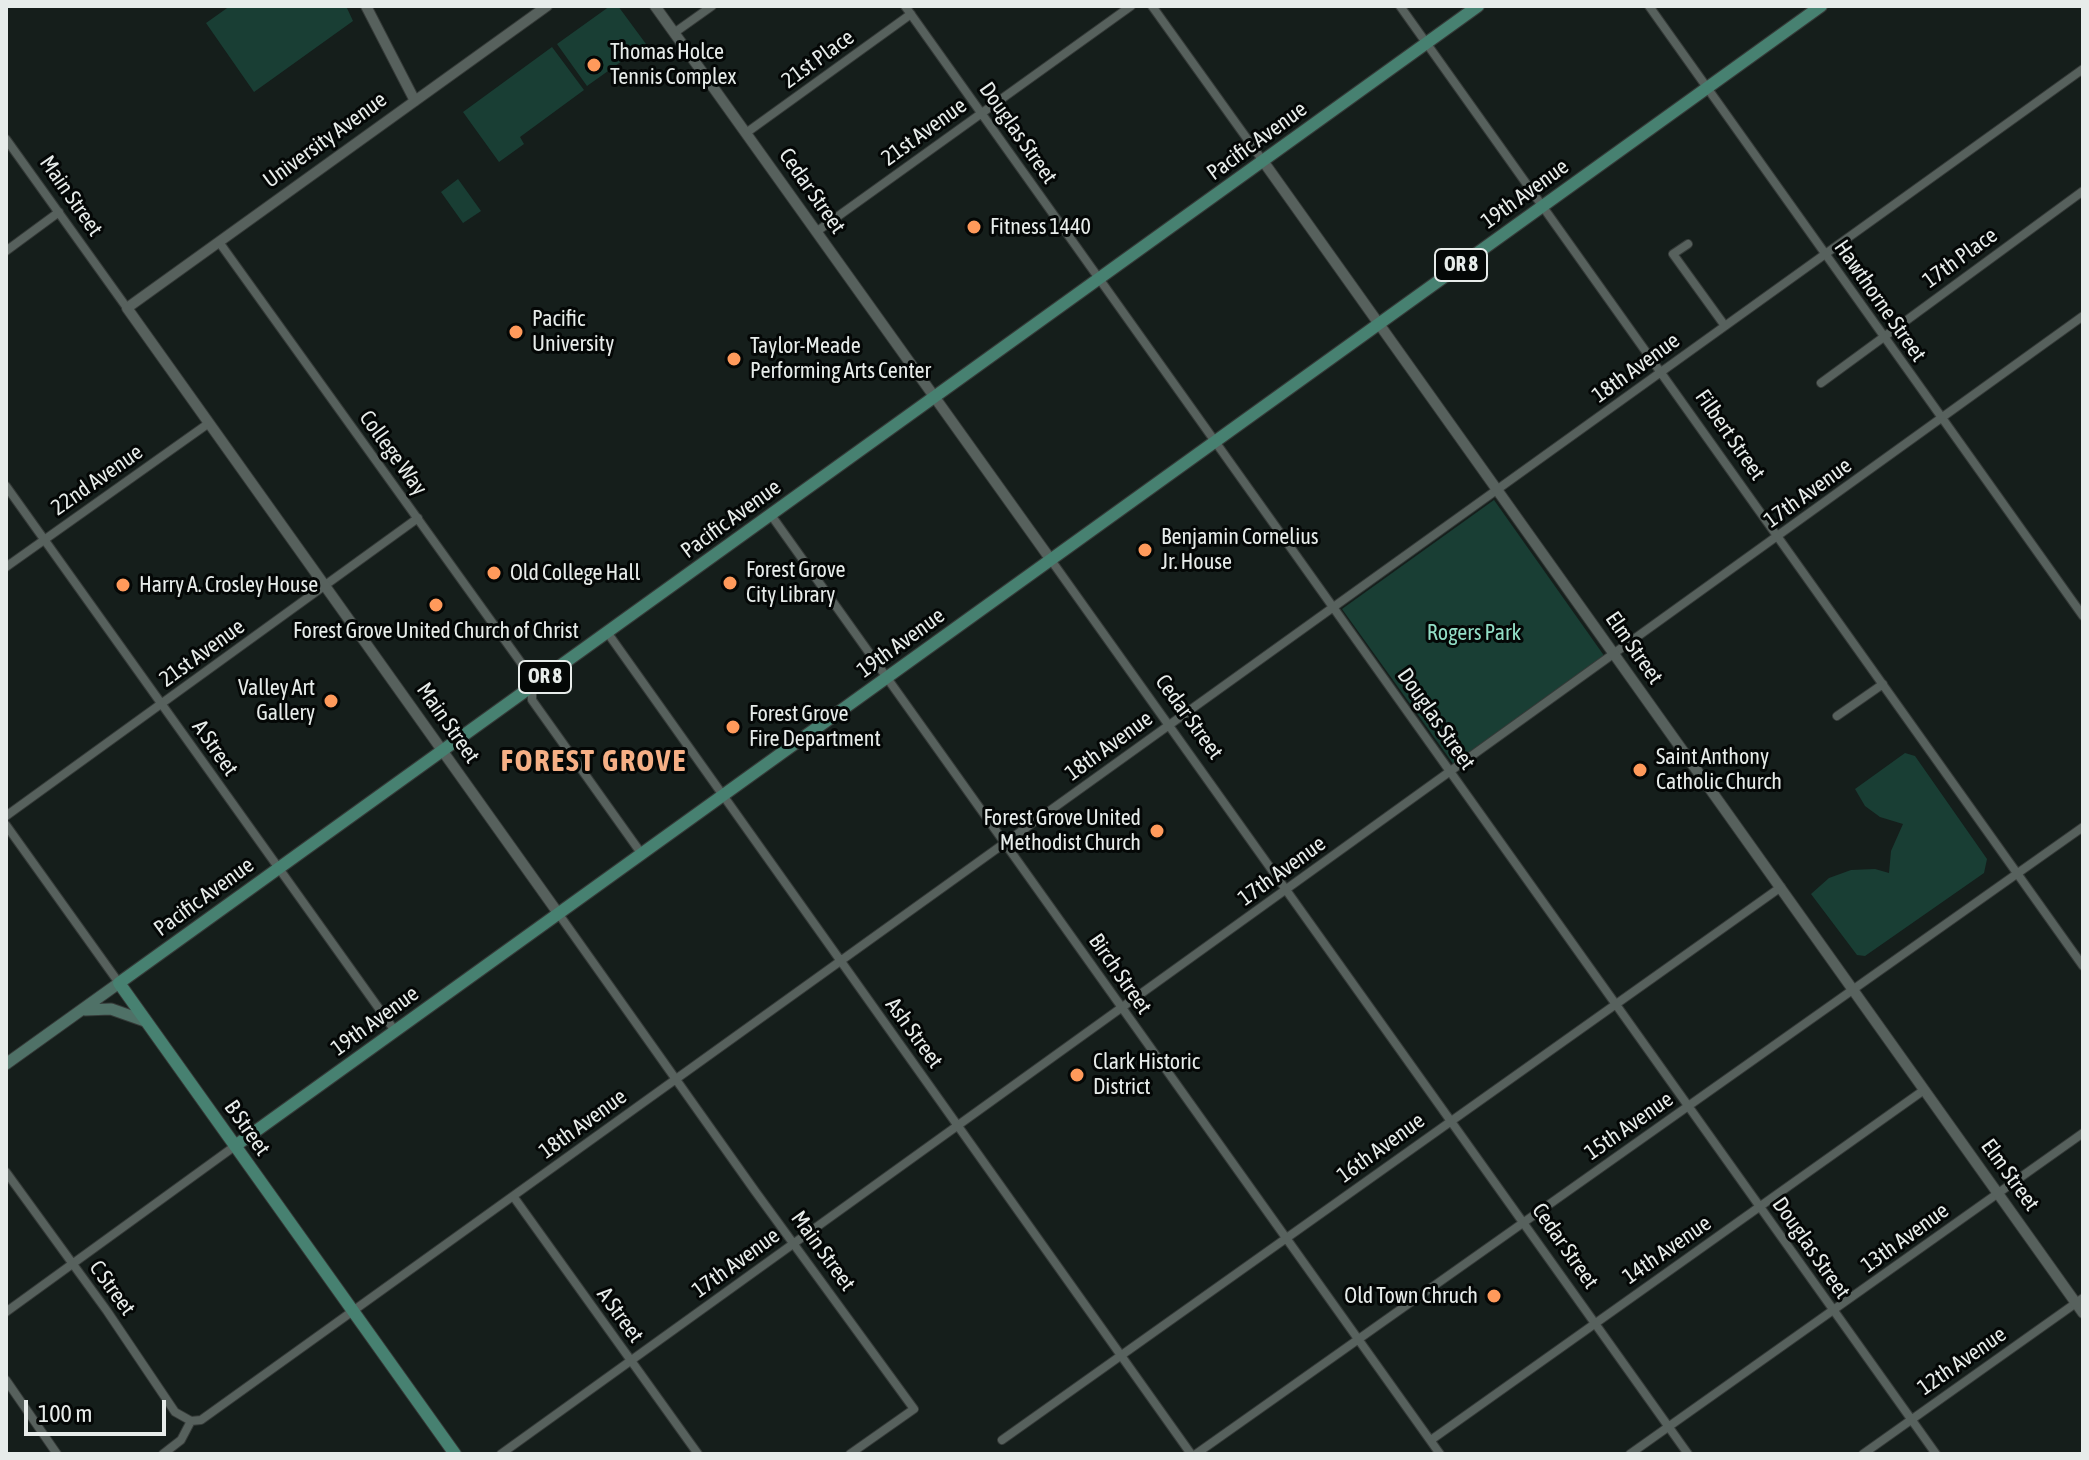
<!DOCTYPE html>
<style>
body{margin:0}
#map{position:relative;width:2089px;height:1460px;overflow:hidden;background:#151e1b;font-family:"Asap Condensed",sans-serif}
canvas{display:block}
.frame{position:absolute;inset:0;border:8px solid #e7ecea;pointer-events:none}
.scale{position:absolute;left:24px;top:1400px;width:142px;height:36px;box-sizing:border-box;border:4px solid #e7ecea;border-top:0;padding-left:10px;font-size:24px;line-height:28px;white-space:nowrap;color:#e7ecea;-webkit-text-stroke:6px #040706;paint-order:stroke}
</style>
<div id="map">
<canvas width="2089" height="1460"></canvas>
<div class="frame"></div>
<div class="scale">100 m</div>
</div>
<script>
const c = document.querySelector('canvas').getContext('2d');
c.lineJoin = 'round';
function fillPath(path, color) {
  c.fillStyle = color;
  c.fill(path, 'evenodd');
}
function toPath(rows) {
  const path = new Path2D();
  for (const r of rows) {
    path.moveTo(r[0], r[1]);
    for (let i = 2; i < r.length; i += 2) path.lineTo(r[i], r[i + 1]);
  }
  return path;
}
function stroke(path, color, width, dash) {
  c.strokeStyle = color;
  c.lineWidth = width;
  c.lineCap = dash ? 'butt' : 'round';
  c.setLineDash(dash || []);
  c.stroke(path);
}
function write(font, color, halo, rows, align = 'center') {
  c.font = font + ' "Asap Condensed",sans-serif';
  c.lineWidth = 6;
  c.setLineDash([]);
  c.textBaseline = 'middle';
  c.strokeStyle = halo;
  c.fillStyle = color;
  for (const [text, x, y, turn = 0] of rows) {
    c.save();
    c.translate(x, y);
    c.rotate((+turn || 0) * Math.PI / 180);
    c.textAlign = isNaN(turn) ? turn : align;
    if (halo) c.strokeText(text, 0, 0);
    c.fillText(text, 0, 0);
    c.restore();
  }
}
fillPath(toPath([
 [230,6,346,6,353,21,254,92,206,23],
 [610,6,618,6,646,44,587,86,557,44],
 [552,47,584,90,520,137,524,144,499,162,463,112],
 [458,179,481,211,463,223,441,192],
 [1494,500,1605,657,1454,765,1342,609],
 [1905,753,1915,756,1987,859,1984,873,1865,956,1857,955,1811,894,1829,878,1851,870,1875,869,1889,873,1891,851,1903,824,1880,817,1865,806,1855,789]
]), '#193e34');
const minor = toPath([
 [905,6,1936,1454],
 [1152,6,1263,161],
 [1400,6,2083,966],
 [1649,6,2083,616],
 [674,33,712,6],
 [746,133,911,14],
 [6,139,127,308],
 [816,232,1131,6],
 [219,242,532,678,532,700,641,853],
 [1688,244,1673,254,1725,326],
 [6,251,59,212],
 [1821,383,2083,191],
 [6,486,395,1031],
 [771,515,1440,1454],
 [1051,560,1688,1454],
 [6,567,209,423],
 [607,632,1191,1454],
 [1837,716,1883,684],
 [6,816,418,518],
 [6,825,119,983],
 [558,913,755,1191,914,1409,850,1454],
 [6,1172,107,1311,175,1412,191,1421],
 [513,1196,698,1454],
 [6,1312,235,1146],
 [6,1380,57,1454],
 [191,1421,201,1420,2083,69],
 [1002,1440,1781,887],
 [1431,1440,1924,1090],
 [163,1454,181,1440,191,1421],
 [501,1454,2083,316],
 [1196,1454,2083,827],
 [1630,1454,2083,1133],
 [1863,1454,2083,1298]
]);
const tertiary = toPath([
 [366,6,415,101],
 [547,6,127,308,558,913],
 [655,6,1051,560],
 [1263,161,2083,1313]
]);
const secondary = toPath([
 [85,1010,111,1009,145,1021],
 [6,1064,119,983]
]);
const primary = toPath([
 [235,1146,1821,6],
 [455,1454,119,983,1478,6]
]);
stroke(minor, '#353a38', 10);
stroke(tertiary, '#353a38', 12);
stroke(secondary, '#353a38', 13);
stroke(primary, '#353a38', 14);
stroke(minor, '#57615d', 8);
stroke(tertiary, '#57615d', 10);
stroke(secondary, '#4f7167', 11);
stroke(primary, '#478171', 12);
for (const [x, y, r, color] of [
 [594,65,8,"#ff9a5b"],
 [974,227,8,"#ff9a5b"],
 [516,332,8,"#ff9a5b"],
 [734,359,8,"#ff9a5b"],
 [1145,550,8,"#ff9a5b"],
 [494,573,8,"#ff9a5b"],
 [730,583,8,"#ff9a5b"],
 [123,585,8,"#ff9a5b"],
 [436,605,8,"#ff9a5b"],
 [331,701,8,"#ff9a5b"],
 [733,727,8,"#ff9a5b"],
 [1640,770,8,"#ff9a5b"],
 [1157,831,8,"#ff9a5b"],
 [1077,1075,8,"#ff9a5b"],
 [1494,1296,8,"#ff9a5b"]
]) {
  const dot = new Path2D();
  dot.arc(x, y, r, 0, 2 * Math.PI);
  c.fillStyle = color;
  c.fill(dot);
  stroke(dot, '#040706', 3);
}
for (const [x, y, w] of [
 [1461,265,52],
 [545,677,52]
]) {
  const box = new Path2D();
  box.roundRect(x - w / 2, y - 16, w, 32, 6);
  c.fillStyle = '#040706';
  c.fill(box);
  stroke(box, '#e7ecea', 2);
}
write('bold 20px', '#e7ecea', null, [
 ["OR 8",1461,265],
 ["OR 8",545,677]
]);
write('22px', '#e7ecea', '#040706', [
 ["Thomas Holce",610,52],
 ["Tennis Complex",610,77],
 ["Fitness 1440",990,227],
 ["Pacific",532,319],
 ["University",532,344],
 ["Taylor-Meade",750,346],
 ["Performing Arts Center",750,371],
 ["Benjamin Cornelius",1161,537],
 ["Jr. House",1161,562],
 ["Forest Grove",746,570],
 ["City Library",746,595],
 ["Old College Hall",510,573],
 ["Harry A. Crosley House",139,585],
 ["Forest Grove United Church of Christ",436,631,"center"],
 ["Valley Art",315,688,"right"],
 ["Gallery",315,713,"right"],
 ["Forest Grove",749,714],
 ["Fire Department",749,739],
 ["Saint Anthony",1656,757],
 ["Catholic Church",1656,782],
 ["Forest Grove United",1141,818,"right"],
 ["Methodist Church",1141,843,"right"],
 ["Clark Historic",1093,1062],
 ["District",1093,1087],
 ["Old Town Chruch",1478,1296,"right"]
], 'left');
write('22px', '#e7ecea', '#040706', [
 ["21st Place",818,59,-36],
 ["21st Avenue",924,132,-36],
 ["Douglas Street",1018,133,55],
 ["University Avenue",325,140,-36],
 ["Pacific Avenue",1257,141,-36],
 ["Cedar Street",812,191,55],
 ["19th Avenue",1525,194,-36],
 ["Main Street",71,196,55],
 ["17th Place",1960,258,-36],
 ["Hawthorne Street",1880,301,55],
 ["18th Avenue",1636,368,-36],
 ["Filbert Street",1730,435,55],
 ["College Way",393,453,54],
 ["22nd Avenue",97,480,-35],
 ["17th Avenue",1808,493,-36],
 ["Pacific Avenue",731,519,-36],
 ["19th Avenue",901,643,-36],
 ["Elm Street",1634,648,55],
 ["21st Avenue",202,653,-36],
 ["Cedar Street",1189,717,54],
 ["Douglas Street",1436,719,55],
 ["Main Street",448,723,55],
 ["18th Avenue",1109,746,-36],
 ["A Street",215,748,55],
 ["17th Avenue",1282,871,-36],
 ["Pacific Avenue",204,897,-36],
 ["Birch Street",1120,974,55],
 ["19th Avenue",375,1021,-36],
 ["Ash Street",914,1033,54],
 ["18th Avenue",583,1124,-36],
 ["15th Avenue",1629,1126,-35],
 ["B Street",247,1128,55],
 ["16th Avenue",1381,1148,-36],
 ["Elm Street",2010,1175,54],
 ["13th Avenue",1905,1238,-36],
 ["Cedar Street",1565,1246,55],
 ["Douglas Street",1811,1248,55],
 ["14th Avenue",1667,1250,-35],
 ["Main Street",823,1251,54],
 ["17th Avenue",736,1263,-36],
 ["C Street",112,1288,54],
 ["A Street",620,1315,54],
 ["12th Avenue",1962,1361,-35]
]);
write('22px', '#92dec6', '#040706', [
 ["Rogers Park",1474,633]
]);
c.letterSpacing = '2px';
write('bold 30px', '#f5af85', '#040706', [
 ["FOREST GROVE",594,762]
]);
c.letterSpacing = '0px';
</script>
